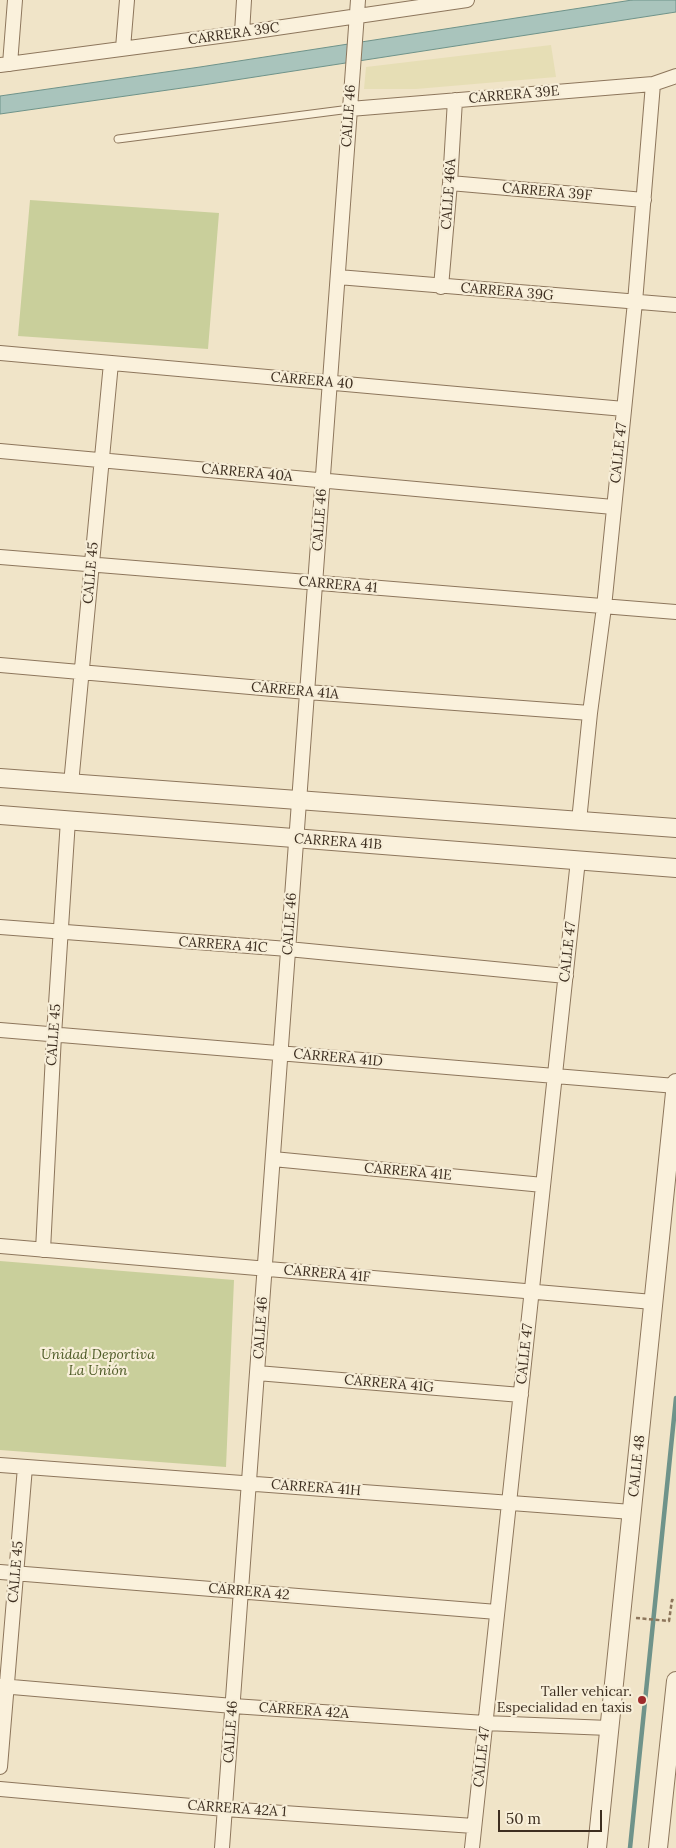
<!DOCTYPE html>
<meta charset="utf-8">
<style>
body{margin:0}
#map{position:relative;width:676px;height:1848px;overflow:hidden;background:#f0e4c8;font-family:Lora,serif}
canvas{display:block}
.scale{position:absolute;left:498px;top:1810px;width:104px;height:22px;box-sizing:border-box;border:2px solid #3d2e20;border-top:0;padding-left:6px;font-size:15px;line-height:18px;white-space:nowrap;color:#3d2e20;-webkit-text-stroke:4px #f7eed8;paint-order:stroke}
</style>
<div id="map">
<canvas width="676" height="1848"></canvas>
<div class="scale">50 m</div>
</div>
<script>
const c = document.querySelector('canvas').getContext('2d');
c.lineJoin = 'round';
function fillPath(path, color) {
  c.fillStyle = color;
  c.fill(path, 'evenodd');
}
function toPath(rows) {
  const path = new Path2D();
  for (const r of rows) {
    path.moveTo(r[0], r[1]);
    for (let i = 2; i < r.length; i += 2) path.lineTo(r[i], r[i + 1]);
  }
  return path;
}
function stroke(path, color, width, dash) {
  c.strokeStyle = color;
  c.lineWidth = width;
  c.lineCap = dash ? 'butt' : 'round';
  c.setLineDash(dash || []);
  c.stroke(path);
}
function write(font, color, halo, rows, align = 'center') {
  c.font = font + ' Lora,serif';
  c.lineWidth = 4.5;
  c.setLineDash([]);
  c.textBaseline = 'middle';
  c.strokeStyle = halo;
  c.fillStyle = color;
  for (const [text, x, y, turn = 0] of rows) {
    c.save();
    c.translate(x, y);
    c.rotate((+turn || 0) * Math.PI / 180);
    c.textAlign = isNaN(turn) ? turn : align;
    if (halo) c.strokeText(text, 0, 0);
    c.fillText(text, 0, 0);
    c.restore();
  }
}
fillPath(toPath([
 [551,45,556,77,416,89,364,89,366,67]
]), '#e6deb5');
fillPath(toPath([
 [30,200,219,213,208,349,18,336],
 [0,1261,234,1280,226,1467,0,1450]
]), '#c9cf9b');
const water = toPath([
 [632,0,676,0,676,12,203,85,0,114,0,96,200,67,632,0]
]);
fillPath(water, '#a9c4bc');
stroke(water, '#6f938a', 1);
stroke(toPath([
 [630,1848,676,1398]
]), '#6f938a', 4.5);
const service = toPath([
 [118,139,350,109]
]);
const minor = toPath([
 [242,33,244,0],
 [123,48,127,0],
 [10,64,15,0],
 [0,65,242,33,467,0],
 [350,109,653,84,676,76],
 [450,183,644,200],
 [338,277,676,305],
 [441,287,450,183,455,100],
 [0,353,624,409],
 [0,451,613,507],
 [0,557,676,612],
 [0,665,307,692,590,713],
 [71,784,111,363],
 [579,821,590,713,604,607,635,302,653,84],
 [0,927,288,949,566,976],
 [0,1030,676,1086],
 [273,1159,543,1185],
 [0,1246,653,1302],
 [43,1250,54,1035,68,820],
 [257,1373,521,1395],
 [0,1465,632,1512],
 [0,1572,497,1612],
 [0,1686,233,1706,485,1723,609,1728],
 [0,1767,25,1467],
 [0,1789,225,1809,474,1826],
 [222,1848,358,0],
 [472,1848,578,860]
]);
const tertiary = toPath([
 [0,778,676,828],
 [0,815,676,868],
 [597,1848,676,1083],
 [658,1848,676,1681]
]);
stroke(service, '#8d765c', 9);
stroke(minor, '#8d765c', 16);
stroke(tertiary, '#8d765c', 20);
stroke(toPath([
 [636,1618,669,1621,672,1600,676,1601]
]), '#8d765c', 2.5, [4, 2.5]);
stroke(service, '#faf1dc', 7);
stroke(minor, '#faf1dc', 14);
stroke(tertiary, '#faf1dc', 18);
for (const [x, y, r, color] of [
 [642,1700,5,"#9e2a2b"]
]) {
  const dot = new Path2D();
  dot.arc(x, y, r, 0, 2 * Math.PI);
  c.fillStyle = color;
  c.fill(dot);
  stroke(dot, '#f7eed8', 2);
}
write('14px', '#3d2e20', '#f7eed8', [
 ["CARRERA 39C",234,34,-8],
 ["CARRERA 39E",514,95,-5],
 ["CALLE 46",349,116,-86],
 ["CARRERA 39F",547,192,5],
 ["CALLE 46A",449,194,-86],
 ["CARRERA 39G",507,292,5],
 ["CARRERA 40",312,381,5],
 ["CALLE 47",619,453,-84],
 ["CARRERA 40A",247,473,5],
 ["CALLE 46",320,520,-86],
 ["CALLE 45",91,573,-85],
 ["CARRERA 41",338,585,5],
 ["CARRERA 41A",295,691,5],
 ["CARRERA 41B",338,842,4],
 ["CALLE 46",290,924,-86],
 ["CARRERA 41C",223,945,4],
 ["CALLE 47",568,952,-84],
 ["CALLE 45",54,1035,-86],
 ["CARRERA 41D",338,1058,5],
 ["CARRERA 41E",408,1172,5],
 ["CARRERA 41F",327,1274,5],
 ["CALLE 46",261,1328,-86],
 ["CALLE 47",525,1354,-84],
 ["CARRERA 41G",389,1384,5],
 ["CALLE 48",637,1466,-84],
 ["CARRERA 41H",316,1488,4],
 ["CALLE 45",16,1572,-85],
 ["CARRERA 42",249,1592,5],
 ["CARRERA 42A",304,1711,4],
 ["CALLE 46",231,1732,-86],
 ["CALLE 47",482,1757,-84],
 ["CARRERA 42A 1",237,1809,4]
]);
write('italic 14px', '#4d5a26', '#f7eed8', [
 ["Unidad Deportiva",98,1355],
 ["La Unión",98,1371]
]);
write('14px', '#3d2e20', '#f7eed8', [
 ["Taller vehicar.",632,1692],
 ["Especialidad en taxis",632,1708]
], 'right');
</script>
